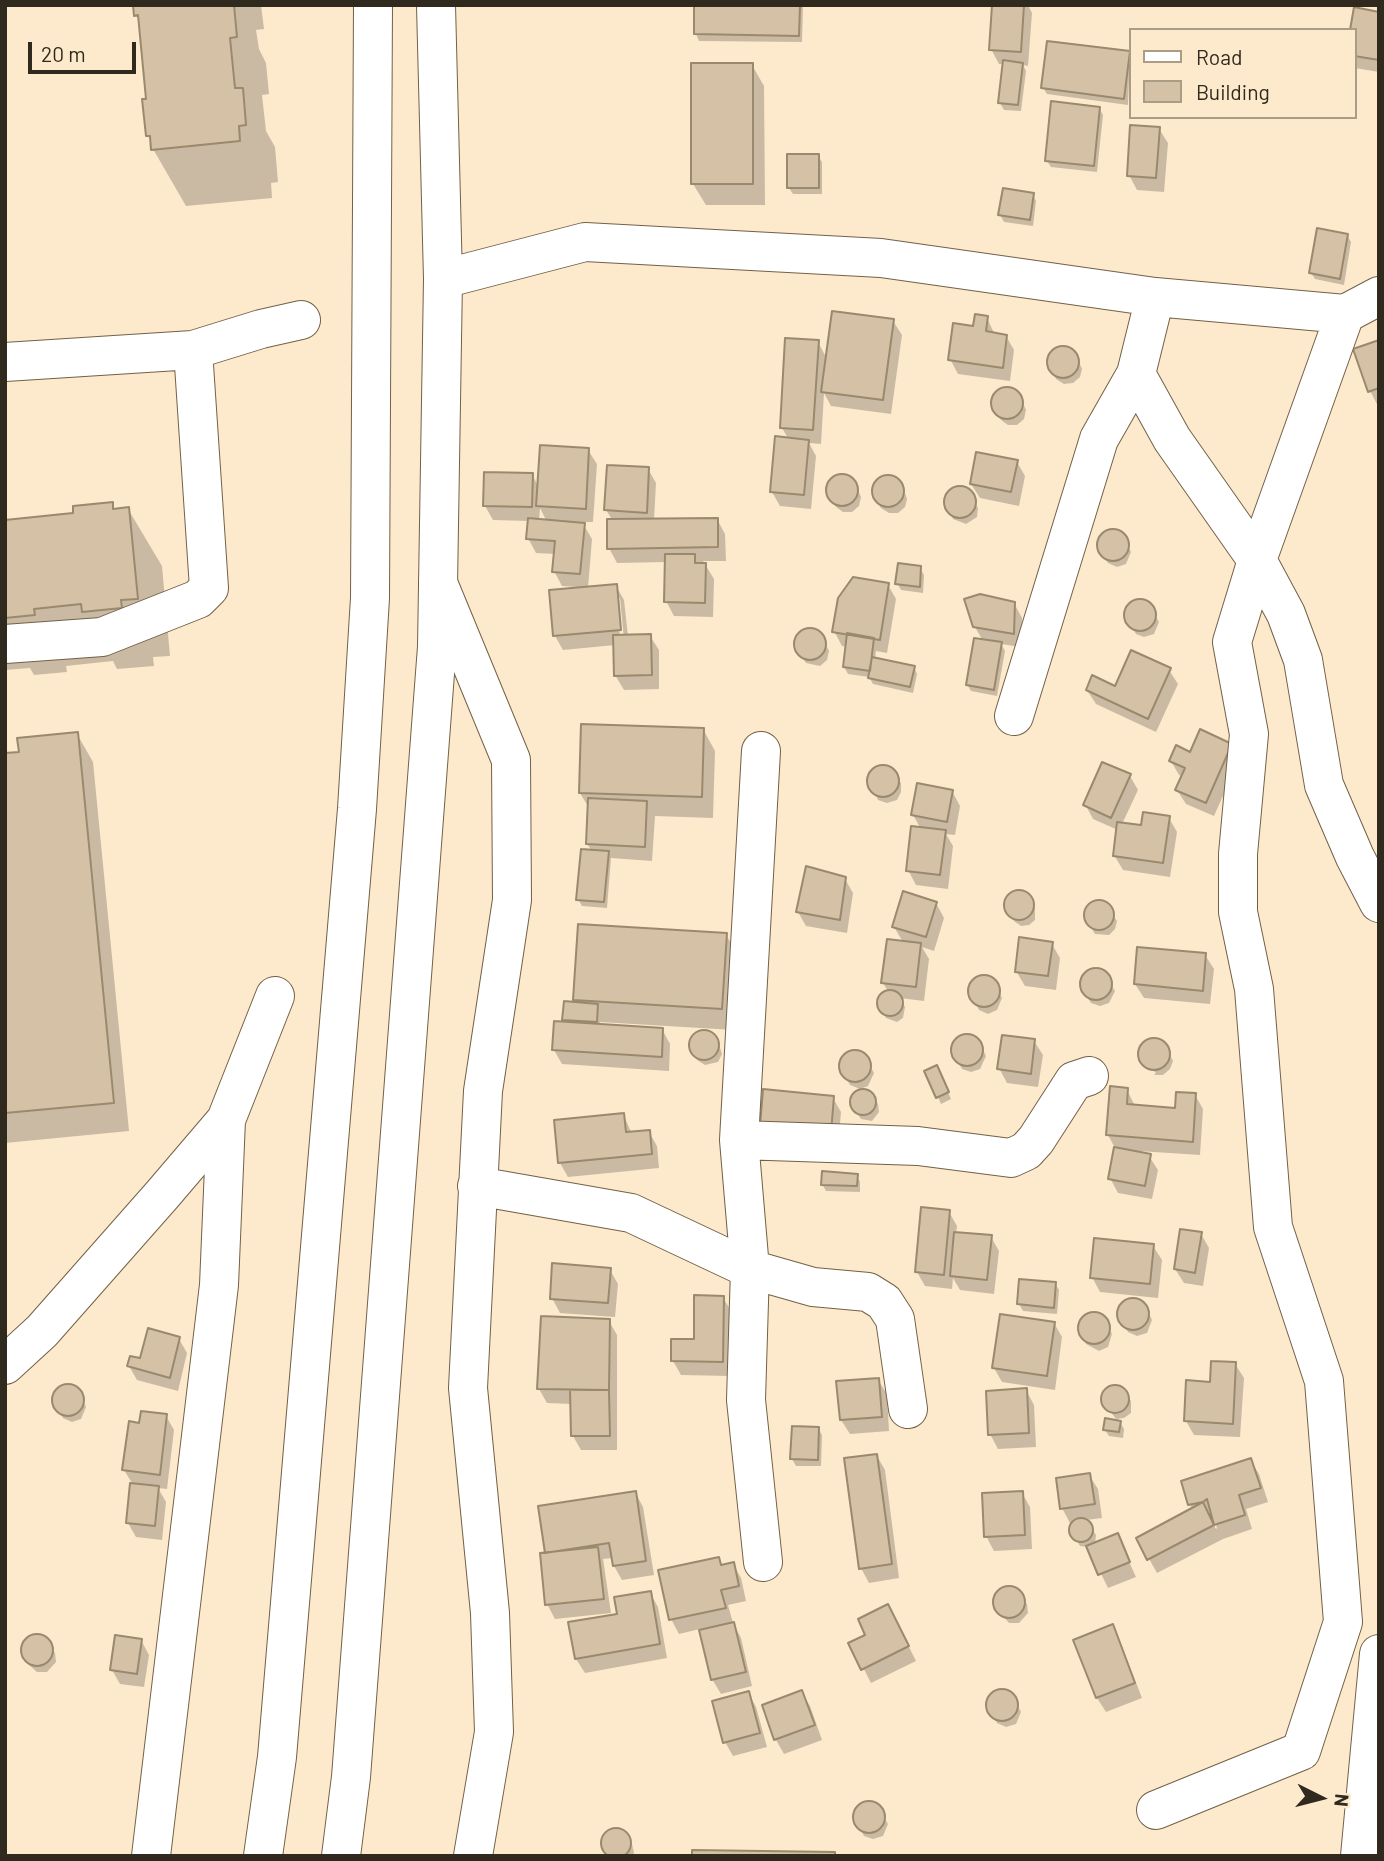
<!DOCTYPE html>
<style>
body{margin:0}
#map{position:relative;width:1384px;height:1861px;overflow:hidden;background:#fde9cc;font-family:Barlow,sans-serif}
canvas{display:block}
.frame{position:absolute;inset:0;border:7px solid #30291e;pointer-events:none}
.legend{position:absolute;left:1129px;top:28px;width:228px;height:91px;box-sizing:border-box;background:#fde9cc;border:2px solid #ab9c86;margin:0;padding:9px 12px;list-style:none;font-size:21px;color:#30291e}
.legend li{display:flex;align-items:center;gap:14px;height:35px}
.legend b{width:35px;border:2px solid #ab9c86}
.north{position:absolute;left:1286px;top:1763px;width:70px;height:70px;-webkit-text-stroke:5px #fde9cc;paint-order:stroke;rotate:96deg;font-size:19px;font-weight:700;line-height:28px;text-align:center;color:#30291e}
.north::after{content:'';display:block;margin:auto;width:24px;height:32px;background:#30291e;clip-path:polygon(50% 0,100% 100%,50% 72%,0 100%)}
.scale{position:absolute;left:28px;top:42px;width:108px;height:32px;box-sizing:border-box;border:4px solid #30291e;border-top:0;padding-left:9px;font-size:21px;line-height:24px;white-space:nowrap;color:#30291e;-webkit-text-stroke:5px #fde9cc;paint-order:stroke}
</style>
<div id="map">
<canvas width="1384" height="1861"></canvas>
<div class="frame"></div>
<ul class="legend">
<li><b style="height:9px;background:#fff"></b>Road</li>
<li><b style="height:19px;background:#d5c2a6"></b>Building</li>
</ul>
<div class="north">N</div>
<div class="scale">20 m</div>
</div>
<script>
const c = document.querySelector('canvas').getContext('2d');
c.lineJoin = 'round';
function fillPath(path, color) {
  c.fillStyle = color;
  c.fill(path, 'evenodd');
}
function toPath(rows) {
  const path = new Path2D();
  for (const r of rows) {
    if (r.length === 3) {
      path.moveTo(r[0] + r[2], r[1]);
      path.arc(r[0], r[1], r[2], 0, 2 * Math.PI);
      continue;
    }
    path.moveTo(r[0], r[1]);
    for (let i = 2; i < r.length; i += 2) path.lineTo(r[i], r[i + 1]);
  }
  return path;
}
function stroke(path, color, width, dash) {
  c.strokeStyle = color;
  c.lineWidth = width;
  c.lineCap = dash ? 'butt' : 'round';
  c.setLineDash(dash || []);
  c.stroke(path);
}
fillPath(toPath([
 [135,5,261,5,264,29,256,30,259,49,266,63,269,94,262,95,266,131,275,147,278,182,271,183,272,198,186,206,153,149,148,135,148,100,141,24,136,15],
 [696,5,803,5,802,42,699,41,696,34],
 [994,5,1028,5,1032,13,1028,66,1023,65,1026,71,1021,111,1004,110,1000,103,1004,64,999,64,991,49],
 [1379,14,1379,72,1355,68,1354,30],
 [1049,43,1130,53,1128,105,1047,94,1043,88],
 [752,65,764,86,765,205,706,205,693,184],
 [1099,108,1103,115,1097,172,1051,167,1047,161],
 [1159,129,1168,143,1164,192,1137,190,1129,175],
 [818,156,822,162,822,194,793,194,789,188],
 [1033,195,1036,201,1033,226,1004,222,1000,215],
 [1347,235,1351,242,1344,285,1315,279,1311,273],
 [987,318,995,335,1006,336,1014,350,1010,381,958,374,950,359,974,328],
 [893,321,902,335,891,414,831,406,824,393,821,444,809,443,816,456,811,509,780,506,772,492,789,440,782,428,818,342,827,359],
 [1379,342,1379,405,1378,406,1370,391],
 [1058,348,1067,348,1074,353,1078,360,1082,369,1080,377,1073,383,1064,384,1056,379,1052,371,1049,362,1051,354],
 [1011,389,1019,394,1026,410,1024,419,1017,425,1008,425,1001,420,993,404,995,395,1002,390],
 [588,450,597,464,593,522,582,522,592,539,588,588,616,586,624,600,628,636,650,636,659,650,659,689,624,690,615,675,615,645,563,650,555,636,578,587,562,586,554,571,555,554,536,553,528,538,529,521,493,520,485,506,532,474,539,488],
 [540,508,547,522,539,521],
 [617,598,620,598,624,639,620,639],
 [1017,462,1025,476,1019,506,980,498,971,484],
 [648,469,656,483,654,520,717,519,725,534,726,561,703,561,714,579,713,617,674,616,666,601,666,562,617,563,609,548,613,521,606,510],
 [846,476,854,481,861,497,859,506,852,512,843,512,836,507,828,491,830,482,837,477],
 [883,478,892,478,899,482,904,490,907,499,905,507,898,513,889,513,881,508,877,501,873,492,876,484],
 [960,488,969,492,978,508,977,517,966,524,953,519,946,503,951,491],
 [112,504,115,510,128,509,162,566,170,656,153,657,154,666,117,669,113,661,66,666,67,672,34,675,30,668,5,670,5,521,75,515],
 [1112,530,1121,532,1131,552,1126,564,1117,567,1108,563,1098,547,1103,533],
 [920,568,924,575,923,593,901,590,897,583],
 [888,585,896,599,887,653,876,651,875,659,914,667,917,674,913,693,873,684,869,677,848,674,844,667,847,647,842,646,834,631],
 [1140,601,1148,603,1159,622,1154,634,1144,637,1136,634,1126,617,1128,608],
 [1014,603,1022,618,1021,647,1001,644,1005,651,997,696,971,691,967,684,983,641,975,627],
 [809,630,821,635,829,651,827,660,820,666,806,663,796,647,800,633],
 [1169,670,1178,684,1156,732,1096,704,1087,690,1115,688],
 [703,729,715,751,713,818,655,816,652,861,611,858,607,908,582,906,578,899,592,852,587,843,589,808,580,793],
 [1201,732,1239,760,1214,816,1186,804,1177,790,1183,777,1179,775,1171,761,1191,754],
 [77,734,93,762,129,1131,5,1143,5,755,21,753],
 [887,767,901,783,901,792,897,800,887,803,878,800,869,778,874,769],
 [1130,776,1138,790,1122,824,1143,827,1169,818,1177,832,1170,877,1123,870,1114,855,1118,830,1093,819,1085,804],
 [952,791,960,806,955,835,946,834,953,846,948,889,916,885,908,870,921,829,913,815],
 [845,879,853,893,847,933,806,926,798,912],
 [1020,892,1031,900,1035,907,1035,920,1029,925,1021,926,1014,921,1006,906,1012,895],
 [1097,902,1105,903,1117,921,1115,929,1109,935,1095,934,1088,923,1085,914,1089,905],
 [936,903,944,918,934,951,922,947,929,959,924,1001,900,998,905,1007,903,1018,897,1022,886,1018,879,1003,881,996,888,991,883,983,903,942,894,927],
 [726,935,739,956,734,1030,600,1022,600,1026,662,1029,670,1044,669,1071,562,1064,554,1050,567,1024,564,1019,577,1004,575,999],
 [1052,944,1060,958,1056,990,1025,986,1016,971],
 [1205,955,1214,969,1210,1004,1144,998,1135,984],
 [1090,970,1104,972,1108,979,1115,991,1109,1003,1100,1006,1091,1003,1086,995,1082,986,1083,976],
 [983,977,995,982,1002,998,997,1010,988,1014,979,1010,970,993,971,984],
 [702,1031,714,1035,718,1042,722,1054,718,1062,705,1065,697,1060,693,1052,691,1044,695,1035],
 [966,1035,978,1040,986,1056,980,1069,971,1072,962,1069,953,1052,958,1038],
 [1153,1039,1165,1045,1173,1061,1170,1069,1163,1075,1154,1075,1156,1073,1141,1060,1139,1056,1139,1051,1145,1042],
 [1034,1041,1043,1055,1038,1087,1007,1083,999,1068],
 [854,1052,863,1054,874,1073,868,1086,860,1089,850,1085,841,1069,846,1055],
 [940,1074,951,1099,941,1104,938,1097],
 [1127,1090,1135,1106,1177,1109,1195,1095,1203,1109,1200,1155,1139,1151,1138,1153,1149,1156,1158,1170,1152,1199,1118,1193,1110,1178,1115,1148,1108,1135],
 [860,1091,868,1091,878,1104,879,1112,872,1121,861,1119,852,1106,852,1099],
 [833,1098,841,1112,838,1147,770,1140],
 [623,1114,632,1134,649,1132,657,1146,659,1168,568,1177,560,1163],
 [857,1176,860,1182,860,1192,826,1191,822,1184],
 [949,1212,957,1226,956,1234,991,1237,999,1251,994,1294,960,1290,953,1278,952,1289,925,1286,917,1272],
 [1201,1234,1209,1248,1203,1286,1184,1283,1175,1269],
 [1153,1246,1162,1260,1158,1298,1100,1292,1092,1277],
 [610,1270,618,1284,615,1317,560,1313,552,1298],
 [1055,1283,1059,1290,1057,1314,1023,1311,1019,1304],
 [723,1298,732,1312,731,1376,681,1375,673,1361,696,1341],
 [1132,1299,1145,1305,1152,1320,1147,1333,1137,1336,1128,1332,1119,1316,1120,1306],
 [1092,1314,1104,1318,1112,1334,1108,1347,1099,1351,1086,1344,1079,1327,1084,1318],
 [609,1321,617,1335,617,1450,581,1450,573,1436,572,1404,547,1403,539,1389],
 [1054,1323,1062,1337,1055,1390,1002,1382,994,1368],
 [179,1339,187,1353,178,1391,137,1380,129,1366],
 [1235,1364,1244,1378,1240,1437,1194,1435,1186,1421,1212,1383],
 [878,1380,887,1394,889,1431,850,1434,841,1420],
 [67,1385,79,1391,86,1407,81,1419,72,1422,63,1418,54,1402,55,1392],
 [1113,1387,1121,1388,1131,1401,1131,1413,1124,1418,1116,1419,1104,1403,1106,1391],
 [1026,1390,1034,1405,1036,1447,998,1449,990,1434],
 [166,1416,174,1430,167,1489,158,1488,166,1502,162,1540,136,1537,128,1523,132,1483,124,1470],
 [1120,1422,1124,1429,1123,1438,1109,1436,1105,1430],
 [818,1428,822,1435,821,1466,796,1466,792,1459],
 [877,1456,885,1470,899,1578,869,1583,861,1568],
 [1250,1460,1259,1474,1268,1502,1246,1509,1252,1529,1223,1539,1157,1573,1138,1539,1193,1509,1190,1505],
 [1213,1515,1217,1528,1216,1529,1210,1517],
 [1089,1475,1098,1489,1102,1518,1086,1520,1096,1535,1095,1544,1117,1535,1136,1577,1108,1588,1088,1547,1080,1546,1070,1529,1073,1522,1070,1523,1062,1508],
 [635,1492,643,1507,654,1575,622,1580,614,1566,613,1558,603,1559,611,1613,555,1619,547,1604,542,1555],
 [1022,1493,1030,1507,1032,1549,994,1551,986,1536],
 [718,1559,723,1566,733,1564,741,1578,746,1601,728,1605,733,1623,741,1638,752,1686,721,1694,712,1679,700,1629,679,1634,671,1619],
 [1004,1588,1013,1588,1027,1604,1028,1613,1019,1623,1009,1623,997,1609,995,1604,997,1594],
 [650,1593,658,1607,667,1658,585,1673,576,1659,619,1615],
 [896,1621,916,1661,871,1683,851,1644],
 [1112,1627,1120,1641,1142,1698,1106,1712,1097,1698,1076,1641],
 [41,1636,55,1653,56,1662,47,1672,37,1672,29,1665,23,1653,25,1643,32,1637],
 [141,1640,149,1655,144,1687,120,1684,112,1670],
 [1001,1690,1013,1696,1021,1712,1016,1724,1006,1727,997,1723,988,1707,990,1697],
 [801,1692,810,1706,822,1740,784,1754,776,1740,764,1706],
 [748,1693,756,1707,767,1747,733,1756,725,1742],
 [869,1802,877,1805,888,1824,883,1836,873,1839,864,1836,855,1819,857,1810],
 [615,1830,627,1836,632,1844,634,1853,632,1856,606,1856,602,1842,606,1834]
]), '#0003');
const building = toPath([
 [133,5,234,5,237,37,230,38,235,88,243,88,246,125,239,126,240,141,151,150,150,136,146,136,142,99,146,99,138,15,134,16,133,5],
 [694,5,800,5,799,36,694,34,694,5],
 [992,5,1024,5,1021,52,989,50,992,5],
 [1354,7,1379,12,1379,60,1354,56,1354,30,1350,30,1354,7],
 [1047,41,1130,51,1124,99,1041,88,1047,41],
 [1003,60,1023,63,1018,105,998,103,1003,60],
 [691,63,753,63,753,184,691,184,691,63],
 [1051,101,1100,107,1094,166,1045,161,1051,101],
 [1130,125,1160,127,1156,178,1127,176,1130,125],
 [787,154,819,154,819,188,787,188,787,154],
 [1003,188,1034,193,1030,220,998,215,1003,188],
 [1317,228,1348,234,1340,279,1309,273,1317,228],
 [832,311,894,319,883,400,821,392,832,311],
 [975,314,988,316,986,331,1007,335,1003,368,948,360,953,323,973,326,975,314],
 [785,338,819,340,813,430,780,428,785,338],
 [1379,340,1379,388,1368,392,1353,349,1379,340],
 [1063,362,16],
 [1007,403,16],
 [775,436,809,440,804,495,770,492,775,436],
 [540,445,589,448,586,509,536,506,540,445],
 [976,452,1018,460,1011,492,970,484,976,452],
 [607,465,649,467,647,513,604,510,607,465],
 [484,472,533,473,532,507,483,506,484,472],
 [842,490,16],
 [888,491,16],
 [960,502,16],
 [113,502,113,509,129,507,138,599,121,600,122,608,82,612,81,604,34,609,35,615,5,618,5,520,73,513,73,506,113,502],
 [528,518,585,523,580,574,552,572,555,541,526,539,528,518],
 [718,518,718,547,607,549,607,519,718,518],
 [1113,545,16],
 [665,554,695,554,695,563,706,563,705,603,664,602,665,554],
 [898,563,921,566,920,587,895,584,898,563],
 [853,577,889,583,880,640,832,632,838,598,853,577],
 [617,584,621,630,553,636,549,590,617,584],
 [980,594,1015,602,1014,634,973,627,964,599,980,594],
 [1140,615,16],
 [810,644,16],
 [847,633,874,638,870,671,843,667,847,633],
 [651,634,652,675,614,676,613,635,651,634],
 [974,638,1002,642,994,690,966,685,974,638],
 [1131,650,1171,668,1148,719,1086,690,1092,675,1115,686,1131,650],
 [872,657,915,666,910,687,868,678,872,657],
 [581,724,704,728,702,797,579,793,581,724],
 [1200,729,1232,744,1206,803,1175,790,1185,768,1169,761,1176,745,1190,752,1200,729],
 [78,732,114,1103,5,1113,5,753,19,752,17,738,78,732],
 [1102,762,1131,774,1111,818,1083,805,1102,762],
 [883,781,16],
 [917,783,953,790,947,822,911,815,917,783],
 [588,798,647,801,645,847,586,844,588,798],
 [1143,812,1170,816,1163,863,1113,856,1117,822,1141,825,1143,812],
 [911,826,946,830,940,875,906,871,911,826],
 [581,849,609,851,604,902,576,900,581,849],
 [806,866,846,877,840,920,796,912,806,866],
 [1019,905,15],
 [903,891,937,902,926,937,892,927,903,891],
 [1099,915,15],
 [578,924,727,933,722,1009,573,1000,578,924],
 [1019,937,1053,942,1048,976,1015,972,1019,937],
 [887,939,921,943,916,987,881,983,887,939],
 [1137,947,1206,953,1203,991,1134,984,1137,947],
 [1096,984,16],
 [984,991,16],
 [890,1003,13],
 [564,1001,598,1004,597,1022,562,1020,564,1001],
 [554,1021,663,1028,662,1057,552,1050,554,1021],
 [704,1045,15],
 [967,1050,16],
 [1002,1035,1035,1039,1031,1074,997,1069,1002,1035],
 [1154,1054,16],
 [855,1066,16],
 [937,1065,949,1092,936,1098,924,1071,937,1065],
 [1110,1086,1128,1088,1127,1104,1175,1108,1176,1092,1196,1093,1193,1142,1106,1135,1110,1086],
 [863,1102,13],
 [763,1089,834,1096,831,1133,760,1126,763,1089],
 [624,1113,626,1132,650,1130,652,1154,558,1163,554,1120,624,1113],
 [1114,1147,1151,1154,1145,1186,1108,1179,1114,1147],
 [822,1171,858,1174,857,1186,821,1185,822,1171],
 [921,1207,950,1210,944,1275,915,1272,921,1207],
 [1180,1229,1202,1232,1195,1273,1174,1269,1180,1229],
 [954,1232,992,1235,987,1280,950,1276,954,1232],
 [1094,1238,1154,1244,1150,1284,1090,1278,1094,1238],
 [552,1263,611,1268,608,1303,550,1299,552,1263],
 [1019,1279,1056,1282,1054,1308,1017,1304,1019,1279],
 [694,1295,724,1296,723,1362,671,1361,671,1339,694,1339,694,1295],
 [1133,1314,16],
 [1094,1328,16],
 [1000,1314,1055,1322,1047,1376,992,1368,1000,1314],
 [541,1316,610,1319,609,1390,537,1389,541,1316],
 [148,1328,180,1337,170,1378,127,1366,130,1356,140,1358,148,1328],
 [1211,1361,1236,1362,1233,1424,1184,1421,1186,1380,1210,1382,1211,1361],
 [879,1378,882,1417,840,1420,836,1381,879,1378],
 [68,1400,16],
 [1115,1399,14],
 [1027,1388,1029,1433,988,1435,986,1391,1027,1388],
 [570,1390,609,1390,610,1436,571,1436,570,1390],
 [141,1411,167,1414,160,1475,122,1470,129,1421,139,1423,141,1411],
 [1105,1418,1121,1421,1119,1432,1103,1430,1105,1418],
 [792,1426,819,1427,818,1460,790,1459,792,1426],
 [877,1454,892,1564,859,1569,844,1458,877,1454],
 [1251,1458,1261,1488,1239,1495,1245,1515,1214,1525,1207,1499,1203,1502,1188,1505,1181,1481,1251,1458],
 [1090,1473,1095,1504,1060,1509,1056,1478,1090,1473],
 [130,1483,159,1486,155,1526,126,1523,130,1483],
 [636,1491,646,1561,613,1566,609,1543,545,1553,538,1506,636,1491],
 [1023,1491,1025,1535,984,1537,982,1493,1023,1491],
 [1203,1502,1214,1525,1147,1560,1136,1538,1203,1502],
 [1081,1530,12],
 [1118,1533,1130,1562,1098,1575,1086,1546,1118,1533],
 [598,1547,604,1599,545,1605,540,1553,598,1547],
 [719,1557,721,1565,734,1562,739,1586,721,1590,726,1608,669,1620,658,1570,719,1557],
 [1009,1602,16],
 [651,1591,660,1644,575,1659,568,1622,617,1614,614,1597,651,1591],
 [888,1604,909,1646,861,1670,848,1643,865,1635,858,1619,888,1604],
 [734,1622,746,1672,711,1680,699,1630,734,1622],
 [1113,1624,1135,1683,1096,1698,1073,1640,1113,1624],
 [37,1650,16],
 [115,1635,142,1639,137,1674,110,1670,115,1635],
 [1002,1705,16],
 [802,1690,815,1725,774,1740,762,1705,802,1690],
 [749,1691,760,1733,723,1743,712,1701,749,1691],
 [869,1817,16],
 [616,1843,15],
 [692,1850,835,1852,835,1856,692,1856,692,1850]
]);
fillPath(building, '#d5c2a6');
stroke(building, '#9a896d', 2);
const street = toPath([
 [443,279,585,242,881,258,1155,297,1345,314,1379,296],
 [1155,297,1136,374,1172,439,1257,560,1286,614,1303,660,1324,785,1355,857,1379,903],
 [5,362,193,350,261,329,301,320],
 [438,583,511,760,512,900,483,1091,468,1388,490,1613,494,1732,473,1856],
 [5,644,102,637,198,599,209,588,193,350],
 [1014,716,1099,439,1136,374],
 [739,1140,761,751],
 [477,1186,631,1213,750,1269,813,1287,868,1292,884,1302,895,1319,908,1409],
 [5,1365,42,1331,162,1195,226,1120,275,996],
 [763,1562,746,1400,750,1269,739,1140,918,1146,1011,1158,1026,1151,1036,1140,1074,1081,1089,1076],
 [1156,1810,1301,1751,1343,1622,1324,1381,1273,1227,1254,989,1238,912,1238,854,1249,734,1232,642,1257,560,1345,314],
 [151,1856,219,1285,226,1120],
 [1360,1856,1379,1654]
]);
const secondary = toPath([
 [263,1856,277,1757,357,809,370,598,373,5],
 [341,1856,351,1777,437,647,443,279,436,5]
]);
stroke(street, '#726147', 40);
stroke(secondary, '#726147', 40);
stroke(street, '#fff', 38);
stroke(secondary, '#fff', 38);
</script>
